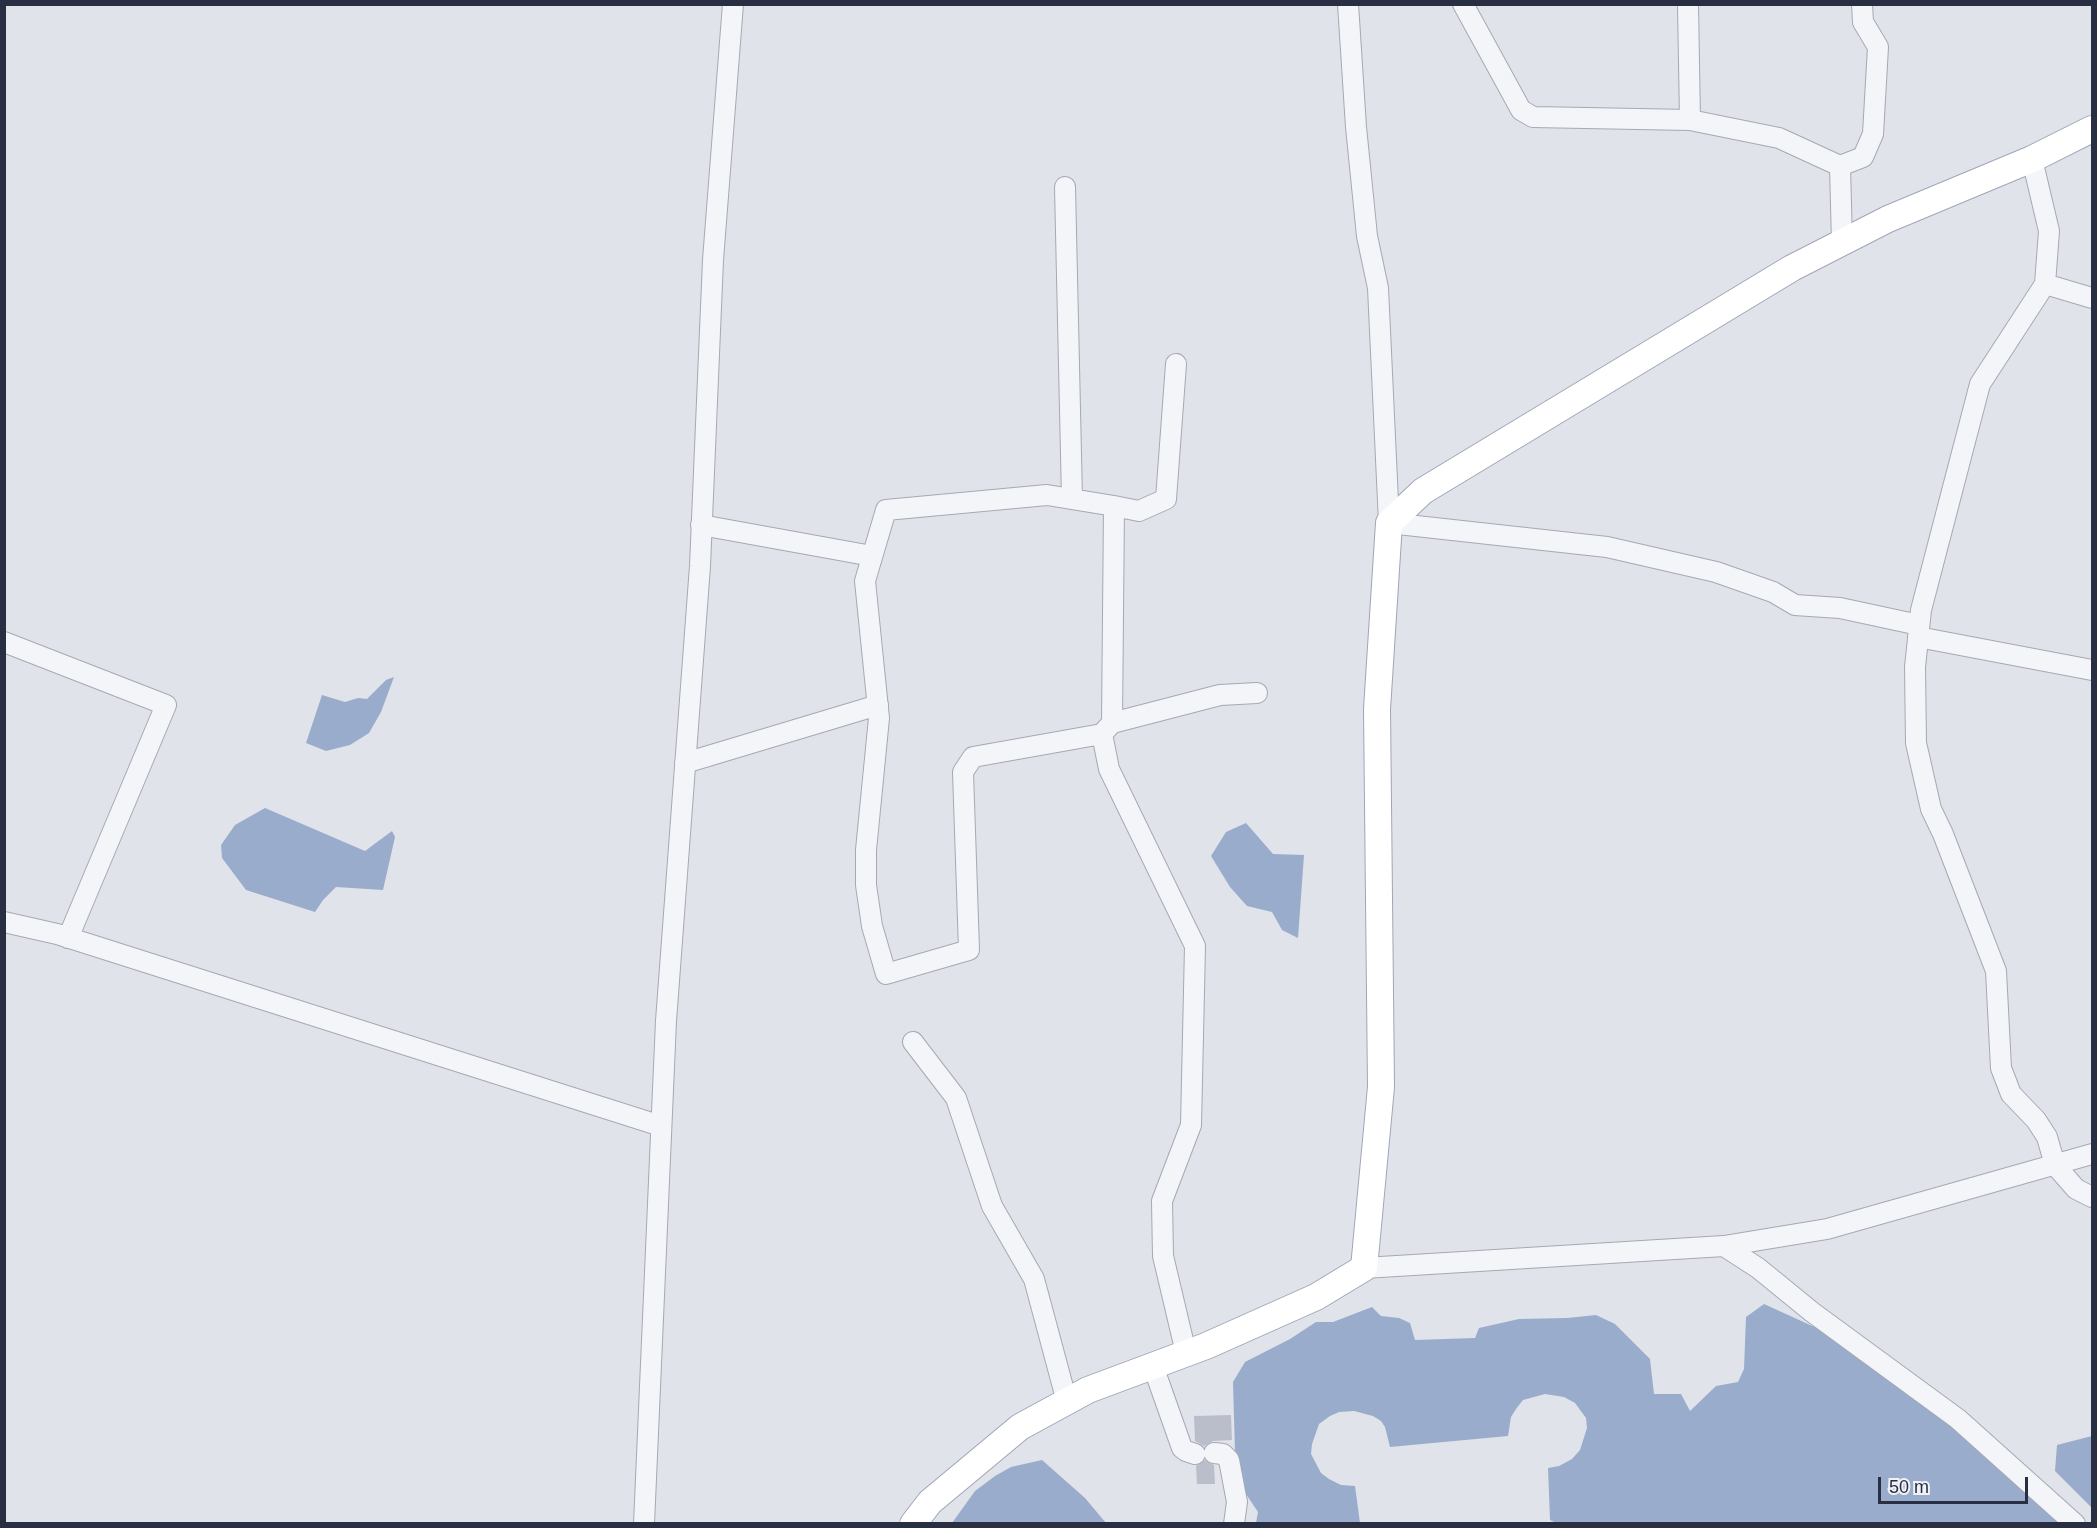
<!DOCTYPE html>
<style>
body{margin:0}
#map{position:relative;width:2097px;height:1528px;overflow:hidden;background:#e0e3ea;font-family:Helvetica,sans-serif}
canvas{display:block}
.frame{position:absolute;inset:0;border:6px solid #282f43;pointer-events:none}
.scale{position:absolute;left:1878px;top:1477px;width:150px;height:27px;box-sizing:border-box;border:3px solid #282f43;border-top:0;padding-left:8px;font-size:18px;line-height:21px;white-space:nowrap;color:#282f43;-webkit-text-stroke:4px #f0f2f7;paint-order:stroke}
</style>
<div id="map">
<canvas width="2097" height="1528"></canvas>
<div class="frame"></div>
<div class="scale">50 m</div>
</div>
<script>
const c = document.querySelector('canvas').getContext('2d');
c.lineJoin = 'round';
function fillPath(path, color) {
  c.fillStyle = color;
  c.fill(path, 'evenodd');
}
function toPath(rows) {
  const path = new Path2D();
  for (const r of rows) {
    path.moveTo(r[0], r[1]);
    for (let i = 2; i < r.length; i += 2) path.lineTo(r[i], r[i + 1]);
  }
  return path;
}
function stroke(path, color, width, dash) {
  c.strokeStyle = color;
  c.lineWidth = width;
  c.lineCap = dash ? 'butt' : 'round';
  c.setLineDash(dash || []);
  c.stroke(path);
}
fillPath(toPath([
 [394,677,381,712,369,733,350,745,326,751,306,743,322,695,345,702,358,698,367,699,386,680],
 [265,808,365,851,392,831,395,837,383,890,336,887,323,900,315,912,246,890,222,858,221,845,235,825],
 [1246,823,1273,854,1304,855,1298,938,1282,930,1272,912,1247,906,1230,887,1211,856,1226,832],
 [1764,1304,1832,1335,1974,1444,2061,1523,1556,1523,1550,1520,1548,1468,1559,1466,1572,1459,1580,1450,1587,1428,1586,1418,1575,1403,1564,1397,1545,1394,1523,1400,1516,1409,1511,1417,1508,1436,1390,1447,1385,1427,1381,1421,1373,1416,1354,1411,1339,1412,1330,1416,1319,1424,1312,1444,1311,1454,1321,1473,1329,1479,1341,1485,1355,1486,1360,1523,1256,1523,1258,1512,1246,1494,1243,1478,1235,1452,1233,1382,1245,1362,1290,1339,1316,1322,1333,1322,1372,1307,1381,1316,1399,1318,1410,1323,1415,1340,1475,1338,1479,1328,1519,1319,1567,1318,1596,1315,1615,1324,1650,1359,1654,1394,1681,1394,1690,1411,1716,1386,1738,1382,1744,1369,1746,1317],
 [2092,1436,2092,1508,2055,1471,2057,1445],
 [1042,1460,1085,1498,1106,1523,952,1523,975,1491,995,1476,1011,1467]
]), '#99accc');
fillPath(toPath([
 [1231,1415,1232,1440,1213,1441,1204,1446,1195,1441,1194,1416],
 [1205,1460,1214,1465,1215,1484,1197,1484,1196,1466]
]), '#babeca');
const minor = toPath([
 [1348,4,1356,127,1367,236,1378,288,1389,523,1607,547,1716,572,1773,592,1795,605,1840,608,1919,625],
 [1463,4,1521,110,1533,117,1690,120,1779,138,1840,166,1842,243],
 [1688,4,1690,120],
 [2032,159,2049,231,2045,284,1980,384,1921,610,1915,667,1916,743,1931,809,1943,834,1996,971,2001,1068,2011,1094,2036,1120,2047,1137,2055,1165,2076,1189,2092,1197],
 [1840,166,1863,157,1873,134,1878,47,1863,22,1862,4],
 [1065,187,1072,499],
 [2045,284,2092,298],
 [1114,506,1112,723,1102,734,973,757,963,772,969,950,886,974,872,926,866,885,866,850,879,718,865,581,886,510,1047,495,1114,506,1139,511,1166,499,1176,364],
 [701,525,872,556],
 [1918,637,2092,670],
 [4,642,166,705,68,938],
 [1112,723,1220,695,1257,693],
 [1102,734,1109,769,1195,946,1191,1125,1162,1201,1163,1256,1186,1353],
 [685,763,878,705],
 [4,922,57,934,661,1126],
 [913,1042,956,1098,992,1206,1034,1279,1067,1402],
 [1724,1246,1827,1229,2092,1154],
 [1364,1268,1724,1246,1758,1268,1812,1312,1958,1419,2075,1524],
 [1153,1366,1182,1448,1186,1451,1195,1454],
 [1214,1453,1223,1454,1229,1460,1237,1502,1234,1524],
 [644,1524,666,1021,700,566,713,260,733,4]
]);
const major = toPath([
 [913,1524,930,1502,1020,1427,1088,1390,1206,1346,1316,1297,1364,1268,1381,1087,1377,709,1389,523,1423,491,1792,268,1888,219,2032,159,2092,129]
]);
stroke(minor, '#a5a9b5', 22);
stroke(major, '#9fa6b7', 28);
stroke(minor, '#f3f5f8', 20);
stroke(major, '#fff', 26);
</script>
